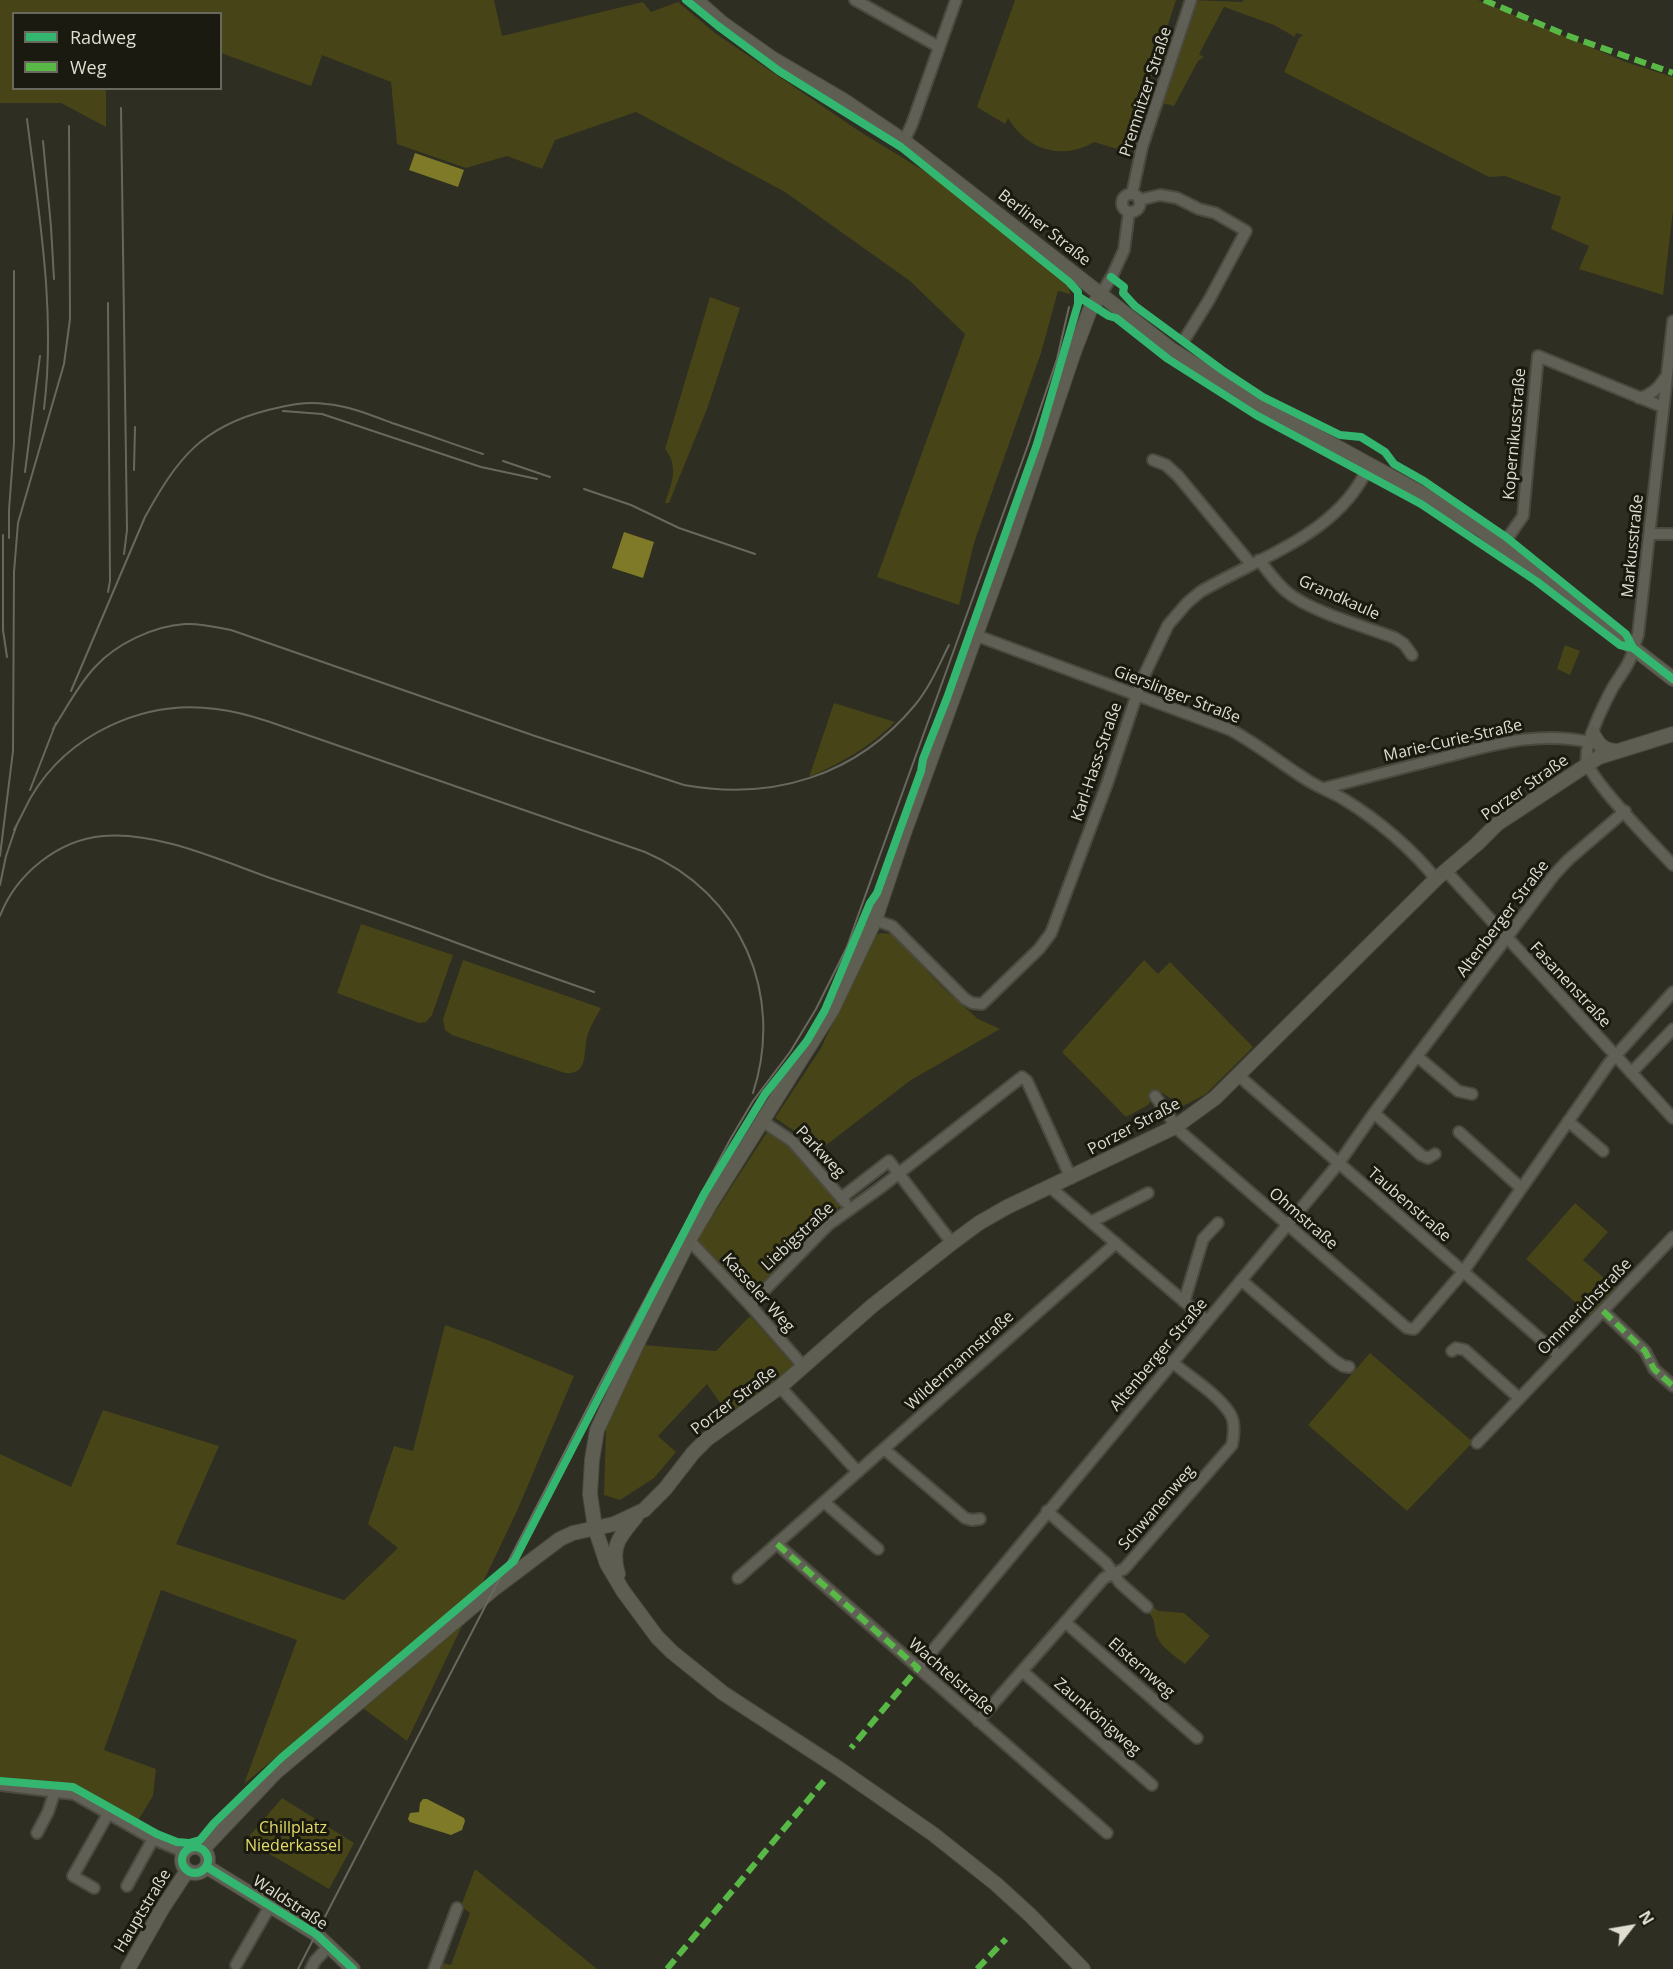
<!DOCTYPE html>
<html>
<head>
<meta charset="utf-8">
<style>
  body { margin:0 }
  #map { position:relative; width:1673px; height:1969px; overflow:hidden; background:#2e2e22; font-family:"Open Sans",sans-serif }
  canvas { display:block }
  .legend { position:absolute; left:12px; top:12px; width:210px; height:78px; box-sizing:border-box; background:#1a1a10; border:2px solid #69685d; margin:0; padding:8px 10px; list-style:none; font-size:18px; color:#dfded1 }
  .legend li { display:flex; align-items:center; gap:12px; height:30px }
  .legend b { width:30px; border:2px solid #69685d }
  .north { position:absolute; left:1601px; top:1897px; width:60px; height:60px; -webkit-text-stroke:4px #1a1a10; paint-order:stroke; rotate:59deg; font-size:16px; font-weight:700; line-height:24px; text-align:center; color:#dfded1 }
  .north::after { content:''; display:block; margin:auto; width:21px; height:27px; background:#dfded1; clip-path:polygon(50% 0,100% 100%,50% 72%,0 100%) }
</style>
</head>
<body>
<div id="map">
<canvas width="1673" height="1969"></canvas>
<ul class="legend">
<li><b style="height:8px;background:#33b770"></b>Radweg</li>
<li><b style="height:8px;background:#58b947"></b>Weg</li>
</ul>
<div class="north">N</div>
</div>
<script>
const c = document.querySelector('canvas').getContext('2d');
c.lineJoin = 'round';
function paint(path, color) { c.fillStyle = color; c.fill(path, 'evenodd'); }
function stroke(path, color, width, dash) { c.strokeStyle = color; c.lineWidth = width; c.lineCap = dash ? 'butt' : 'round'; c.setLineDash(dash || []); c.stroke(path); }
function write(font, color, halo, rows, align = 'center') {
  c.font = font + ' "Open Sans",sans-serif'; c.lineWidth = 6; c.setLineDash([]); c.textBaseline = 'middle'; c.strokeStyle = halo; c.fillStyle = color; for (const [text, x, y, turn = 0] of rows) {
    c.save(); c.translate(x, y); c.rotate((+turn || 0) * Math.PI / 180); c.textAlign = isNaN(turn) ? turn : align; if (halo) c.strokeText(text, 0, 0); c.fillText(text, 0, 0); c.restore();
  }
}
paint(new Path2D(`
  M 0,0 L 494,0 L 502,36 L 643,2 L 651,12 L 678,2 L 715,33 L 859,131 L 947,185 L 1069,285 L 1070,294 L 1058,291 L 1041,353 L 974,543 L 959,605 L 877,577 L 965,334 L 910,281 L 785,192 L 636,112 L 555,140 L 542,169 L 507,156 L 466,168 L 397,144 L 391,82 L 322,55 L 311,86 L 221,53 L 220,14 L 14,14 L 14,88 L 106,89 L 106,127 L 61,103 L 0,103 Z
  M 1015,0 L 1176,0 L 1127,152 L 1094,142 C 1062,161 1027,150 1008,118 L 1005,124 L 977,107 Z
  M 1193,0 L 1242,2 L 1243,0 L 1478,0 L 1626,62 L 1673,77 L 1673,210 L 1663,295 L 1579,269 L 1589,246 L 1551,229 L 1561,197 L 1505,176 L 1489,177 L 1284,72 L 1299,38 L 1303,35 L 1296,33 L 1295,37 L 1274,25 L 1224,7 L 1199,54 L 1204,57 L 1198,61 L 1174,106 L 1161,103 Z
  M 710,297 L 740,308 L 707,409 L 669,503 L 665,503 C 672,482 679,467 665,449 Z
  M 1565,645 L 1580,651 L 1570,675 L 1557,669 Z
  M 834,703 L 895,722 C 870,747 841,763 809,777 Z
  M 361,924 L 453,955 L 432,1015 L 426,1022 L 419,1023 L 337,993 Z
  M 881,933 L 892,934 L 943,988 L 978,1019 L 1000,1029 L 911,1080 L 821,1149 L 775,1118 L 821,1048 L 873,936 Z
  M 463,960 L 601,1008 C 595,1019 587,1031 586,1043 C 584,1058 586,1075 565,1073 L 452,1035 L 445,1030 L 443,1019 Z
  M 1144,960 L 1158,974 L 1170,962 L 1253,1047 L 1206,1094 L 1183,1106 L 1159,1091 L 1148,1105 L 1126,1117 L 1062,1052 Z
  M 767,1132 L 783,1140 L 841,1205 L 753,1298 L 696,1241 Z
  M 1575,1203 L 1608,1232 L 1583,1260 L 1616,1288 L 1590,1315 L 1526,1259 Z
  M 750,1316 L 794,1366 L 753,1399 L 727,1413 L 707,1384 L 658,1436 L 676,1452 L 654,1478 L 620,1500 L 604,1495 L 606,1428 L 643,1345 L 716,1351 Z
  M 445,1325 L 490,1341 L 574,1376 L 517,1511 L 407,1741 L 348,1697 L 244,1784 L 297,1640 L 161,1590 L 104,1750 L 156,1769 L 153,1796 L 137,1822 L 74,1785 L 0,1779 L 0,1454 L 71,1487 L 103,1410 L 219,1446 L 176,1544 L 344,1600 L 398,1548 L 368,1524 L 394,1446 L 413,1451 Z
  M 1370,1353 L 1473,1442 L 1407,1511 L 1308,1425 Z
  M 1151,1606 L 1159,1611 L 1184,1613 L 1210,1636 L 1185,1664 C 1176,1657 1162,1648 1157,1637 C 1153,1626 1157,1620 1147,1611 Z
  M 282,1798 L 354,1843 L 329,1889 L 246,1840 Z
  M 475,1869 L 597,1969 L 440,1969 L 442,1963 L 451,1965 L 470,1913 L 461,1906 Z`), '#474418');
paint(new Path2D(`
  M 415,153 L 464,170 L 458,187 L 409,170 Z
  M 624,532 L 654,542 L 643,578 L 612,568 Z
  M 427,1799 L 464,1818 L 465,1821 L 462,1830 L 451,1835 L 410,1822 L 408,1819 L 410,1813 L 419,1812 L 420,1803 L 423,1799 Z`), '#7f7a27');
const street = new Path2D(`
  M 855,0 L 939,47
  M 904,141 L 912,124 L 956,0
  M1122 203a9 9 0 1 1 18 0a9 9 0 1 1-18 0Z
  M 1132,194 L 1142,147 L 1191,0
  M 1139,200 L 1160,195 L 1177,198 L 1199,209 L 1215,213 L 1246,231 L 1209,300 L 1186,337
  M 1101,294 L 1113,274 L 1124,250 L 1129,212
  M 1673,321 L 1638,635 C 1635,642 1634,650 1631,657 C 1627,668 1618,678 1612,689 C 1604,704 1583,746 1587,762 C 1592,782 1656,847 1673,865
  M 1639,398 C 1651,395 1658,389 1665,378
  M 1153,460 L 1166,465 L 1178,476 L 1251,564
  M 1651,534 L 1673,534
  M 1502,546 L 1523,516 L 1538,356 L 1663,407
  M 1259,560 C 1268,571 1276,583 1287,592 C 1309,611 1366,627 1395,638 L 1404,644 L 1412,655
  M 975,635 L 1231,730 C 1257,744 1279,762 1304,778 C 1317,787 1332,792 1345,800 C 1378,820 1412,849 1436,879
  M 1325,788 C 1365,778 1405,767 1445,757 C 1496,744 1537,731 1590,742
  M 1446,871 L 1673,1118
  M 875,920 L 892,926 L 965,999 L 972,1003 L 982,1004 L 1039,949 L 1051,933 L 1107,784 L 1141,682 L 1168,625 L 1187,603 L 1200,592 C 1259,557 1340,534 1369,465
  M 1418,1057 L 1458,1091 L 1472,1094
  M 1631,1073 L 1673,1029
  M 1239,1076 L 1560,1356
  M 1155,1096 L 1170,1117 L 1175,1127 L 1401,1323 L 1407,1328 L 1414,1329 L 1463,1272 L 1609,1063 L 1673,992
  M 1374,1113 L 1421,1155 L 1428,1158 L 1435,1154
  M 762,1121 L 792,1141 L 845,1202
  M 1568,1121 L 1603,1151
  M 1459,1132 L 1521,1188
  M 1051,1188 L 1207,1321
  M 841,1198 L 889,1161 L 952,1243
  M 1091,1222 L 1148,1193
  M 689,1240 L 750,1305 L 804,1367
  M 1241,1280 L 1334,1360 L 1343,1366 L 1349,1367
  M 1184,1302 L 1203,1239 L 1218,1223
  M 750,1305 L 828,1225 L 880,1188 L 1022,1077 L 1027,1081 L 1071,1178
  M 1603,1311 L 1645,1351 L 1654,1369 L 1673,1386
  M 1452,1351 L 1456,1348 L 1465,1350 L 1519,1398
  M 780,1387 L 858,1472
  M 1477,1443 L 1673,1237
  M 884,1449 L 965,1518 L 972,1520 L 980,1519
  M 824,1502 L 878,1549
  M 1047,1511 L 1106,1563 L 1120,1583 L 1147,1607
  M 777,1544 L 1107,1833
  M 738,1578 L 1116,1243
  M 1065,1622 L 1197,1738
  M 918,1668 L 1339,1163 L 1374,1113 L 1554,875 L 1568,860 L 1625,811
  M 1022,1671 L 1152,1785
  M 978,1721 L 1104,1578 L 1124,1569 L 1232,1445 C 1234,1435 1236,1421 1229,1412 C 1216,1393 1191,1378 1172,1362
  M 0,1785 L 74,1794 L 153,1839 L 184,1852
  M 37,1833 L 48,1812 L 55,1791
  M 127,1886 L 153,1839
  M 94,1888 L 73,1876 L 108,1814
  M 236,1965 L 270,1906
  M 311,1969 L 315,1961 L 329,1946
  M 434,1969 L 457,1908`);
const secondary = new Path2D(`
  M 696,0 L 722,23 L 773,59 L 843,100 L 904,141 L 1172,350 L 1253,401 L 1421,493 L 1481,530 L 1673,679
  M 1593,734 C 1598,744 1603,750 1615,751
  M 618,1574 C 610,1547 619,1537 636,1517
  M182 1860a13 13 0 1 1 26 0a13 13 0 1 1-26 0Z
  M 203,1849 L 275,1773 L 495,1588 L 560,1539 L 573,1533 L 614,1524 L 644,1510 L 665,1489 L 693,1453 L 707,1439 L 780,1387 L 872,1306 L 952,1243 L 979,1223 L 1007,1207 L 1175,1127 L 1215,1098 L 1436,879 L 1477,844 L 1497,824 L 1599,757 L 1673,734
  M 207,1867 L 316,1934 L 353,1969
  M 128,1969 L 162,1909 L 187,1871
  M 1083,1969 L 1030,1915 L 996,1884 L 933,1834 L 838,1768 L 723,1693 L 672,1652 L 657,1637 L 623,1591 L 607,1564 L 595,1528 L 590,1494 L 592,1460 L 597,1430 L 637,1344 L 689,1240 L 712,1201 L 832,1010 L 875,920 L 904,833 L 1012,535 L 1074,352 L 1090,310 L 1101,294`);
stroke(street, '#4a4a3f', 14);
stroke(secondary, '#4a4a3f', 16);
stroke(street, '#606056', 10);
stroke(secondary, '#5f5e53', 14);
stroke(new Path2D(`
  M 121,108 L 127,530 L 124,554
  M 27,119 C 39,215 56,312 44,409
  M 43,141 L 51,227 L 54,279
  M 283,411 L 322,414 L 481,467 L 537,479
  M 503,461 L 550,477
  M 134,470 L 135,427
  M 25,472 L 40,356
  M 584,489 L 631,505 L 679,528 L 755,554
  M 3,535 L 3,630 L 7,657
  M 9,538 L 9,510 L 14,443 L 14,271
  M 108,592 L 110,581 L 108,303
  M 71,691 L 145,517 C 177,459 201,427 268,410 C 288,405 306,401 326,404 C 349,406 371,415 392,423 C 423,433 453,444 483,454
  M 53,729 C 66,709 78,685 95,667 C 116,644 153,626 185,624 C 200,623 216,627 231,630 L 535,736 L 684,785 C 773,801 856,776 915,705 C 930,687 939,665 949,645
  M 30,790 L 56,723
  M 14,830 C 20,819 25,808 31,797 C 68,734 144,699 216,709 C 234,711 252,716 270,722 L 645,852 C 741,893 785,994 753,1093
  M 0,856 L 13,751 L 14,572 L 18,523 L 64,364 L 70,319 L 69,126
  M 0,885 L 6,856 L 17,824
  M 0,916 C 16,874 58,840 103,836 C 157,831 222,861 273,879 C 332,899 391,918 449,940 C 497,958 545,975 594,992
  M 298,1969 L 603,1378 L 731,1138 L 753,1101 L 790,1052 L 816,1009 L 847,947 L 859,913 L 1028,445 L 1057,359 L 1069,307`), '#69685f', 2);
stroke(new Path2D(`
  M 1484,0 L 1566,35 L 1673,73
  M 1603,1311 L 1645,1351 L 1654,1369 L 1673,1386
  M 777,1544 L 918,1668 L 851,1748
  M 667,1969 L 824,1781
  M 977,1969 L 1006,1939`), '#58b947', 6, [12, 6]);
stroke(new Path2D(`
  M 1111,277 L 1124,287 L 1123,293 L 1135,306 L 1222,370 L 1263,397 L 1340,435 L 1361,437 L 1385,452 L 1394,464 L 1424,481 L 1506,537 L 1626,634 L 1633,648
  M 1079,297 L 1109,316 L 1116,318 L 1168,359 L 1256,415 L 1421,504 L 1536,581 L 1620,645 L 1633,648 L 1673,679
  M 0,1781 L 73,1787 L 157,1834 L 177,1842 L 189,1843 L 200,1840 L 214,1823 L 281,1758 L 514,1561 L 704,1194 L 765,1094 L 807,1041 L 825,1010 L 870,903 L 877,893 L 921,771 L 923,759 L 947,698 L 1037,444 L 1078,304 L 1078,292 L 1069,282 L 901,147 L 779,71 L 718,26 L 686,0
  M182 1860a13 13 0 1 1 26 0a13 13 0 1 1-26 0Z
  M 207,1867 L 316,1934 L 353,1969`), '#33b770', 8);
write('16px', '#dfded1', '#1a1a10', [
  ["Premnitzer Straße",1146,92,-72],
  ["Berliner Straße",1044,228,38],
  ["Kopernikusstraße",1515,434,-85],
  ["Markusstraße",1633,546,-84],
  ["Grandkaule",1339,598,24],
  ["Gierslinger Straße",1177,695,21],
  ["Marie-Curie-Straße",1453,741,-13],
  ["Karl-Hass-Straße",1097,762,-71],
  ["Porzer Straße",1525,788,-35],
  ["Altenberger Straße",1503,919,-53],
  ["Fasanenstraße",1570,985,47],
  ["Porzer Straße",1134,1127,-28],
  ["Parkweg",820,1152,47],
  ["Taubenstraße",1409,1205,41],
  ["Ohmstraße",1303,1219,41],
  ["Liebigstraße",798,1237,-43],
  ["Kasseler Weg",758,1293,48],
  ["Ommerichstraße",1585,1307,-46],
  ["Altenberger Straße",1159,1355,-50],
  ["Wildermannstraße",960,1361,-42],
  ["Porzer Straße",734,1401,-37],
  ["Schwanenweg",1157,1508,-49],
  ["Elsternweg",1141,1668,41],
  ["Wachtelstraße",951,1677,41],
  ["Zaunkönigweg",1097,1717,41],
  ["Waldstraße",290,1903,33],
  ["Hauptstraße",143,1911,-59]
]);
write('16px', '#e3dc66', '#1a1a10', [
  ["Chillplatz",293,1828],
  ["Niederkassel",293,1846]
]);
</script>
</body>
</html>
